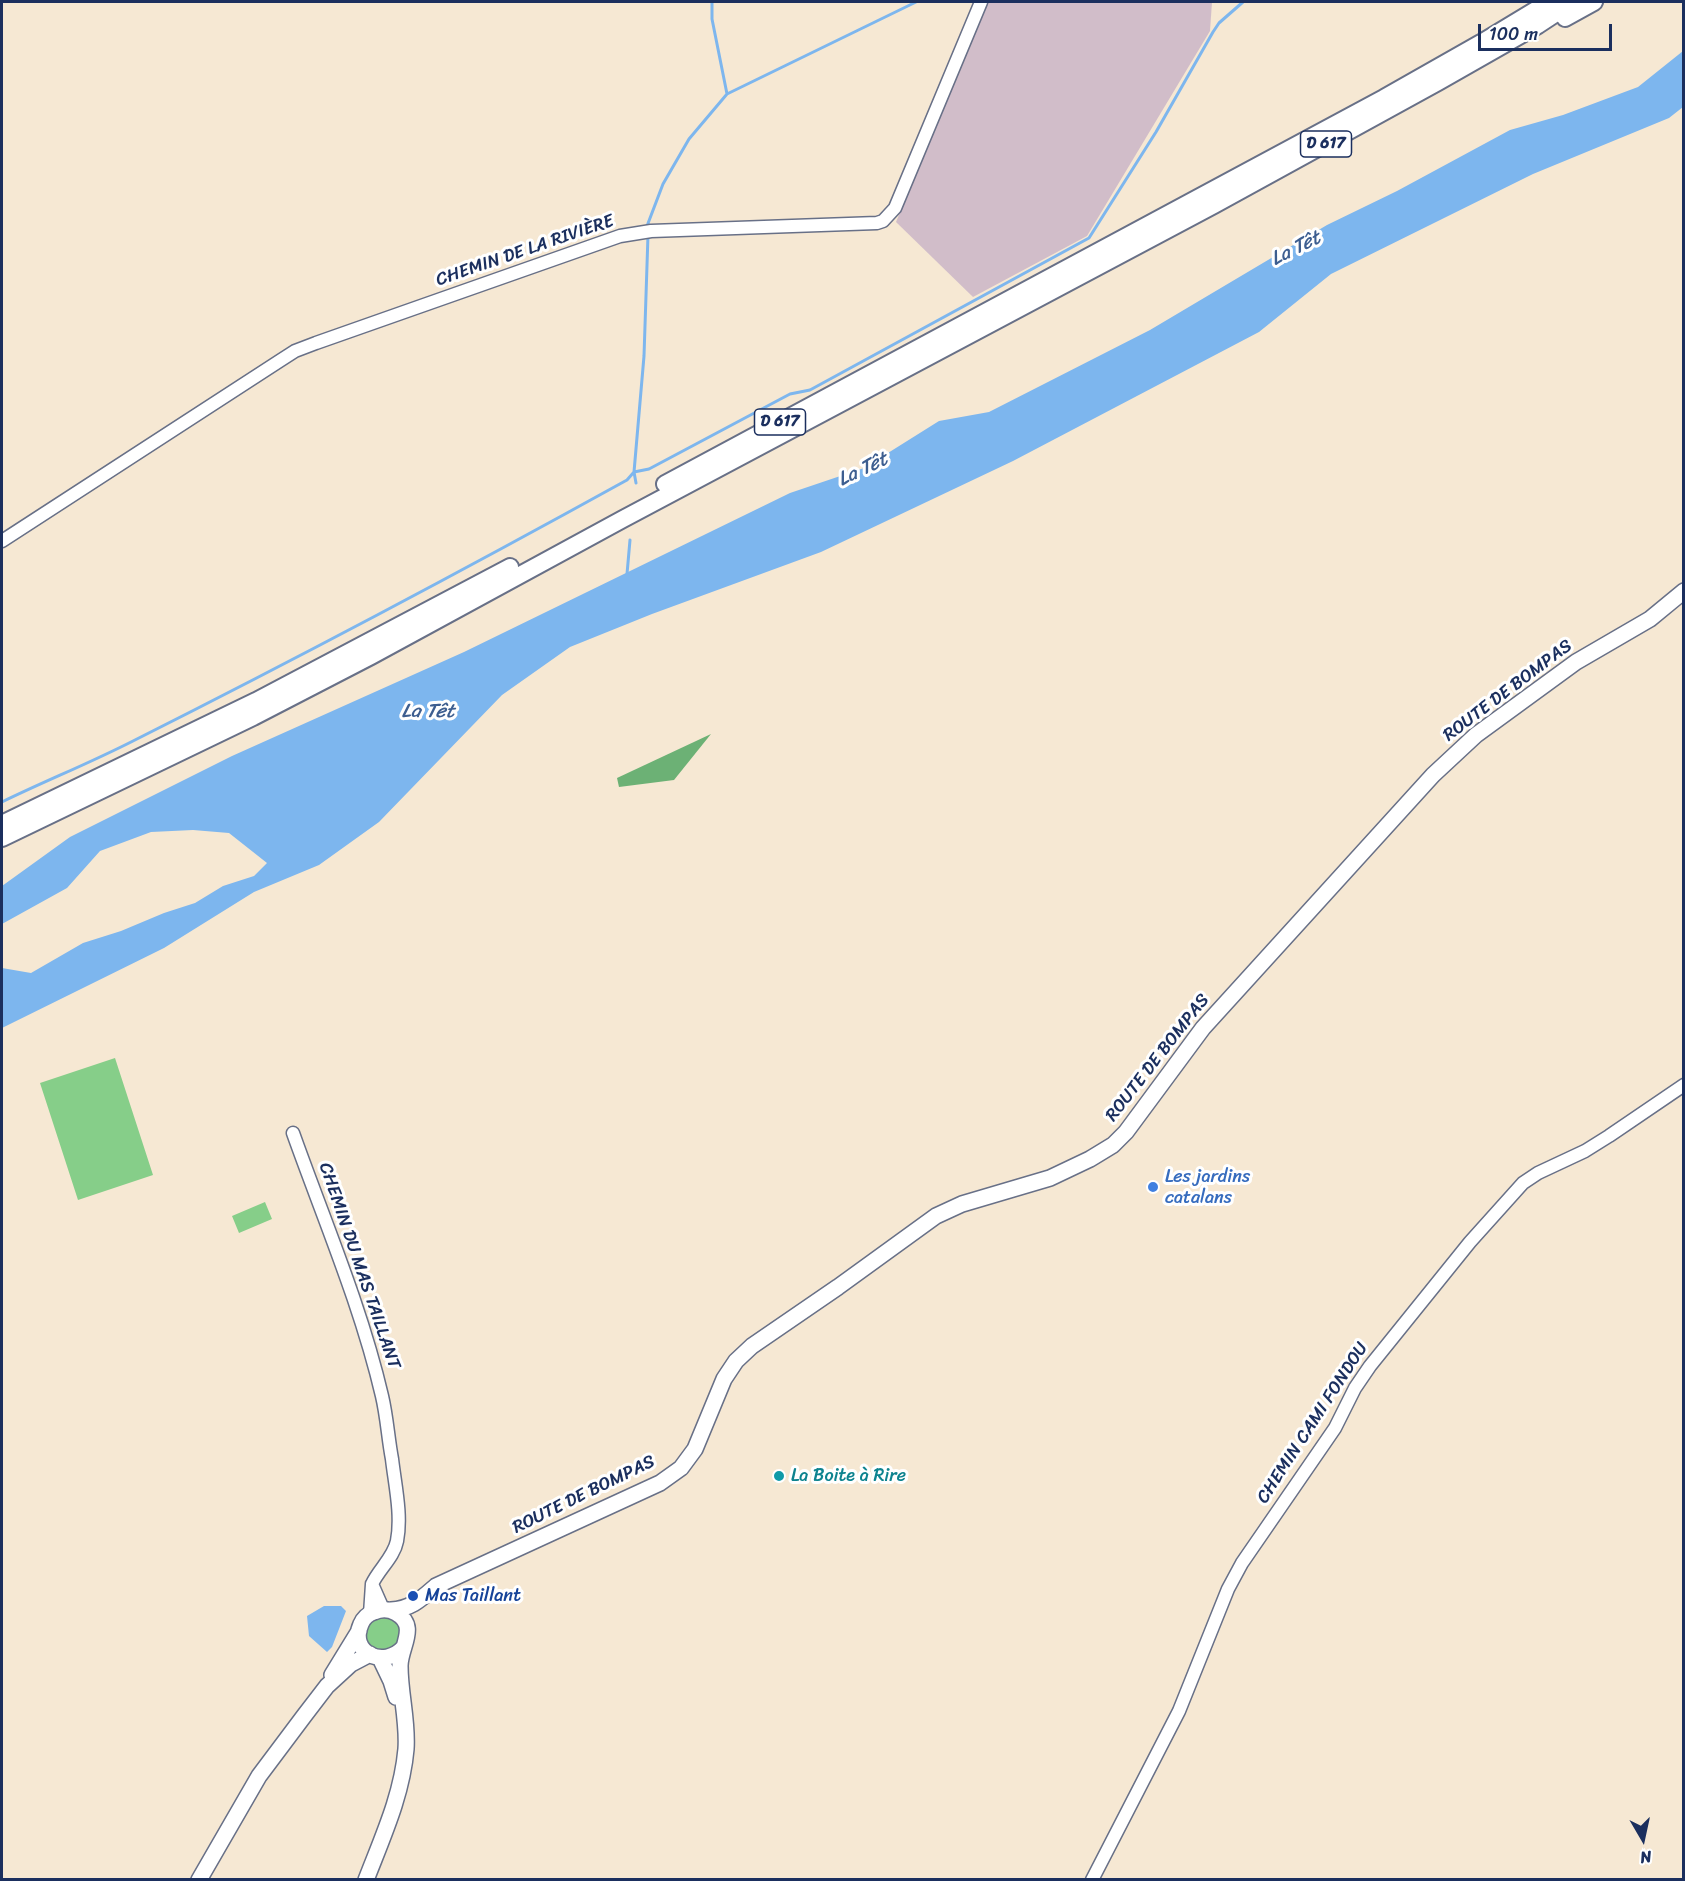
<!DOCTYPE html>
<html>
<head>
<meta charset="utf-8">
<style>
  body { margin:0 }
  #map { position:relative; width:1685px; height:1881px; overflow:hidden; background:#f6e8d3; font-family:Sriracha,sans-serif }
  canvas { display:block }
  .frame { position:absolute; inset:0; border:3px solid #1b2f5e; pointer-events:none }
  .north { position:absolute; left:1613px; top:1809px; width:60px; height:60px; -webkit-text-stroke:4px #fff; paint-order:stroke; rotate:171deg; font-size:16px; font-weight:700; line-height:24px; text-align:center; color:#1b2f5e }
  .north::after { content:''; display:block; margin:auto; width:21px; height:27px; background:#1b2f5e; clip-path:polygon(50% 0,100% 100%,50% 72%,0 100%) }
  .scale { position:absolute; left:1478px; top:24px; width:134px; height:27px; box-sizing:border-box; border:3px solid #1b2f5e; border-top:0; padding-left:8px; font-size:18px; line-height:21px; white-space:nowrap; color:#1b2f5e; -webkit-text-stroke:4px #fff; paint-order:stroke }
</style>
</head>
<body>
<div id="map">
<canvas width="1685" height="1881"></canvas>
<div class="frame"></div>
<div class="north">N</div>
<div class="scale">100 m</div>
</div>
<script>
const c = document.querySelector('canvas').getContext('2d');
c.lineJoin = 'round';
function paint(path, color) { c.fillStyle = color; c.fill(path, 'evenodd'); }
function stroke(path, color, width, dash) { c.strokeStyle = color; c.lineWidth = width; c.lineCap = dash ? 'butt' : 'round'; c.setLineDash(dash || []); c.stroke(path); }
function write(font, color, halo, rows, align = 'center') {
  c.font = font + ' Sriracha,sans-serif'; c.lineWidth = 6; c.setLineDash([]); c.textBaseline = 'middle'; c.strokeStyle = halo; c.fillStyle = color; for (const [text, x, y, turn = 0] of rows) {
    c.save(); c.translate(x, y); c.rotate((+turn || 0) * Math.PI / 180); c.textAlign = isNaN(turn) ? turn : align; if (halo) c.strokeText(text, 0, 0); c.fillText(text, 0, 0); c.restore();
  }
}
paint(new Path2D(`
  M 988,2 L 1212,2 L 1210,31 L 1087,236 L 973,297 L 896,222 Z`), '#d1bdc9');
paint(new Path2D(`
  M 115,1058 L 153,1175 L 78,1200 L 40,1083 Z
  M 265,1202 L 272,1219 L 239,1233 L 232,1216 Z
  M365 1633a18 18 0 1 1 36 0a18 18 0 1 1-36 0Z`), '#86ce89');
paint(new Path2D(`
  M 711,734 L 674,780 L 619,787 L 617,778 Z`), '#6cb175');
paint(new Path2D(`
  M 1683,51 L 1683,107 L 1669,118 L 1533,174 L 1331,274 L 1259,332 L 1013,461 L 821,552 L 652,614 L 570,647 L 502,695 L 379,822 L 319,865 L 254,892 L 164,948 L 2,1028 L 2,968 L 31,973 L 83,943 L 121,931 L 164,913 L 195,903 L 223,886 L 254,876 L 267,863 L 229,833 L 193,830 L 151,832 L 100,851 L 67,888 L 2,924 L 2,886 L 70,837 L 232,756 L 464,652 L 790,493 L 864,468 L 939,421 L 989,412 L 1150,330 L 1327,225 L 1397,191 L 1510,130 L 1563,115 L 1638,87 Z
  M 324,1606 L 341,1606 L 346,1611 L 332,1647 L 327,1652 L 309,1636 L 307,1616 Z`), '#7db6ee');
stroke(new Path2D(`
  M 712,2 L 712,19 L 727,94
  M 647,226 L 663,184 L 689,139 L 727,94 L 916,2
  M 636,483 L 634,472 L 644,356 L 648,235
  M 627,574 L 630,540
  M 2,802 C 45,781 90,763 133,741 C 300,657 464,570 627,480 L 634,472 L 649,469 L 790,394 L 810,390 L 1089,238 L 1156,132 L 1213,32 L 1219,23 L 1243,2`), '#7db6ee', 3);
const minor = new Path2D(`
  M 2,541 L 281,360 L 295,351 L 316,343 L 620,236 L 651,231 L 877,223 L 883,221 L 895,208 L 981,2
  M 293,1133 C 324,1220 361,1306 382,1396 C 387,1417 388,1438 392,1459 C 395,1485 402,1515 397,1541 C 394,1557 379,1569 372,1584
  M 370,1614 L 372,1584 L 383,1609
  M 1092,1880 L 1179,1711 L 1228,1589 L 1242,1563 L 1335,1428 L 1355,1388 L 1370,1366 L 1470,1242 L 1523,1183 L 1538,1173 L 1585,1151 L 1609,1136 L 1684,1085`);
const major = new Path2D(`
  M 391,1610 C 411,1609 421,1599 436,1586 L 660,1483 L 681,1468 L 695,1449 L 724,1379 L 736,1361 L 752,1346 L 838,1287 L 936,1216 L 962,1204 L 1050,1178 L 1090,1159 L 1113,1145 L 1126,1132 L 1203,1028 L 1433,775 L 1476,735 L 1576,662 L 1650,619 L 1684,591
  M 380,1658 L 391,1681 L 396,1697
  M 332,1675 L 359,1631
  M 199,1880 L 259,1776 L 304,1716 L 327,1686 L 351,1664 L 370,1654
  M 366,1880 C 383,1836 402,1795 406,1749 C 408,1721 400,1694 400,1666 C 400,1647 419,1626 396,1613 C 389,1609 381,1609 374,1612 C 368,1614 363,1619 361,1624 C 348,1652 384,1670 404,1647`);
const highway = new Path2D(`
  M 1565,18 L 1594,2
  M 665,484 L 1384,98 L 1481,43 L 1549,2
  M 2,824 L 256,701 L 510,567
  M 2,838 L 253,717 L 371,656 L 623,519 L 1214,205 L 1438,82 L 1538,25 L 1573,2`);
stroke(minor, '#687087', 15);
stroke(major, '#687087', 18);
stroke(highway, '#687087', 20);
stroke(minor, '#fff', 12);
stroke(major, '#fff', 15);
stroke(highway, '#fff', 16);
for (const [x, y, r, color] of [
  [1153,1187,6,"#3f7fe0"],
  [779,1476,6,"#0f9aa8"],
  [413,1596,6,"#1a4fb4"]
]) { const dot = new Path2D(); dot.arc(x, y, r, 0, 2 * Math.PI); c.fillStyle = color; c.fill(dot); stroke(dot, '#fff', 2); }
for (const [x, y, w] of [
  [1326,144,51],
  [780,422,51]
]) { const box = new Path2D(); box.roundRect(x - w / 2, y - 13, w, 26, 4.5); c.fillStyle = '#fff'; c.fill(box); stroke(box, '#1b2f5e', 1.5); }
write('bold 16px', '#1b2f5e', null, [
  ["D 617",1326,144],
  ["D 617",780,422]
]);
write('18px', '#1b2f5e', '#fff', [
  ["CHEMIN DE LA RIVIÈRE",525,251,-19],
  ["ROUTE DE BOMPAS",1508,691,-37],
  ["ROUTE DE BOMPAS",1158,1058,-52],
  ["CHEMIN DU MAS TAILLANT",359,1266,71],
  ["CHEMIN CAMI FONDOU",1313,1423,-57],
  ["ROUTE DE BOMPAS",584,1495,-26]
]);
write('18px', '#366cbe', '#fff', [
  ["Les jardins",1165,1177],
  ["catalans",1165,1198]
], 'left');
write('18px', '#0d838f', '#fff', [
  ["La Boite à Rire",791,1476]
], 'left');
write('18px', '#164399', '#fff', [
  ["Mas Taillant",425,1596]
], 'left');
write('italic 20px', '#3d5e90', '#fff', [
  ["La Têt",1296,249,-27],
  ["La Têt",863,470,-26],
  ["La Têt",428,712]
]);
</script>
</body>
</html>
